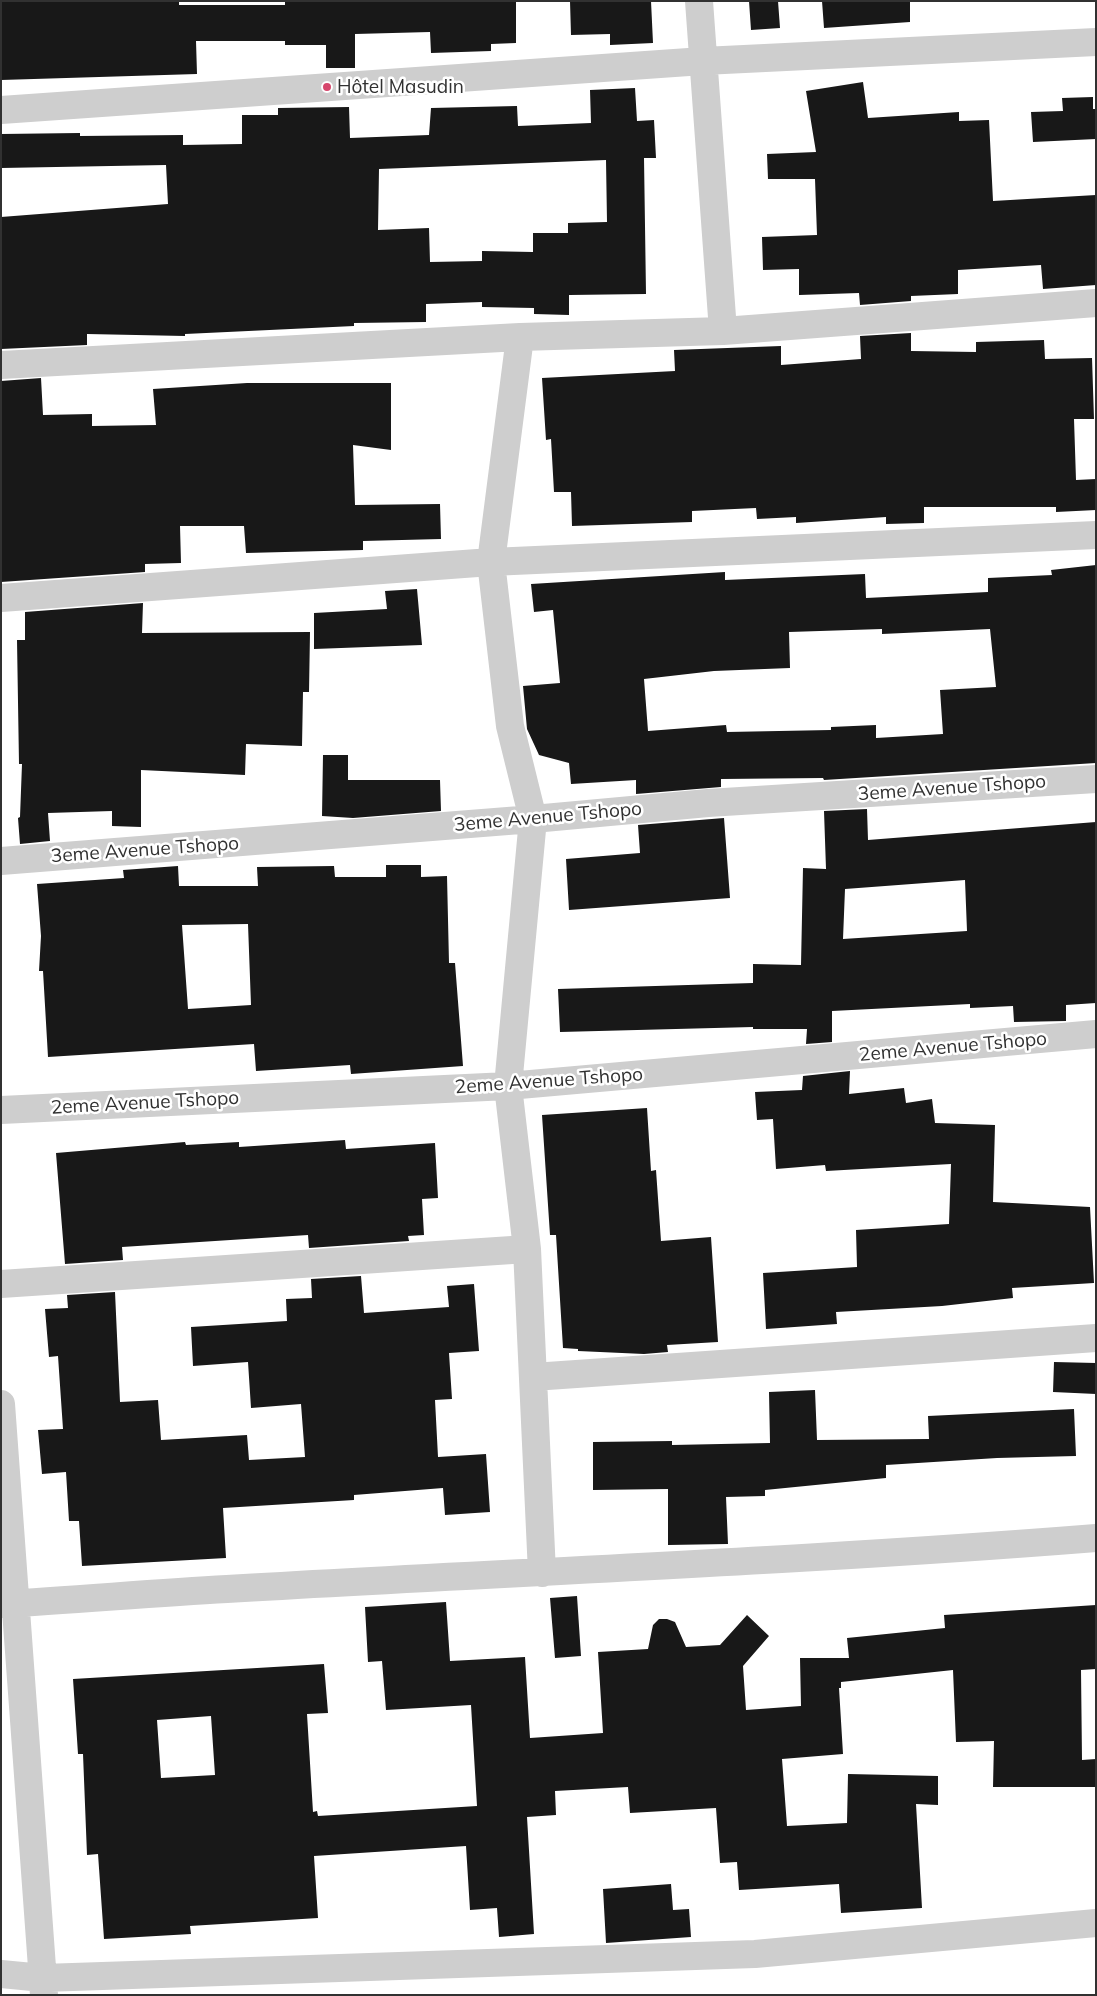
<!DOCTYPE html>
<html>
<head>
<meta charset="utf-8">
<style>
  body { margin:0 }
  #map { position:relative; width:1097px; height:1996px; overflow:hidden; background:#fff; font-family:Mulish,sans-serif }
  canvas { display:block }
  .frame { position:absolute; inset:0; border:2px solid #313131; pointer-events:none }
</style>
</head>
<body>
<div id="map">
<canvas width="1097" height="1996"></canvas>
<div class="frame"></div>
</div>
<script>
const c = document.querySelector('canvas').getContext('2d');
c.lineJoin = 'round';
function paint(path, color) { c.fillStyle = color; c.fill(path, 'evenodd'); }
function stroke(path, color, width, dash) { c.strokeStyle = color; c.lineWidth = width; c.lineCap = dash ? 'butt' : 'round'; c.setLineDash(dash || []); c.stroke(path); }
function write(font, color, halo, rows, align = 'center') {
  c.font = font + ' Mulish,sans-serif'; c.lineWidth = 5; c.setLineDash([]); c.textBaseline = 'middle'; c.strokeStyle = halo; c.fillStyle = color; for (const [text, x, y, turn = 0] of rows) {
    c.save(); c.translate(x, y); c.rotate((+turn || 0) * Math.PI / 180); c.textAlign = isNaN(turn) ? turn : align; if (halo) c.strokeText(text, 0, 0); c.fillText(text, 0, 0); c.restore();
  }
}
paint(new Path2D(`
  M 1,1 L 179,1 L 179,5 L 285,5 L 285,1 L 516,1 L 516,43 L 491,44 L 491,51 L 431,53 L 430,32 L 355,34 L 355,68 L 326,68 L 326,45 L 285,45 L 285,41 L 196,41 L 197,74 L 1,80 Z
  M 570,1 L 651,1 L 653,43 L 610,45 L 610,34 L 571,35 Z
  M 749,1 L 778,1 L 780,28 L 751,30 Z
  M 822,1 L 910,1 L 910,22 L 824,28 Z
  M 863,82 L 868,118 L 959,112 L 959,121 L 989,120 L 993,201 L 1096,195 L 1096,285 L 1043,289 L 1041,265 L 958,270 L 958,294 L 911,296 L 911,301 L 860,305 L 859,293 L 799,295 L 799,269 L 763,270 L 762,237 L 817,235 L 815,179 L 768,179 L 767,154 L 816,152 L 806,91 Z
  M 635,88 L 637,121 L 654,120 L 656,158 L 644,158 L 646,294 L 569,295 L 569,315 L 534,314 L 534,308 L 482,307 L 482,302 L 426,304 L 426,322 L 354,323 L 354,326 L 185,334 L 185,336 L 87,334 L 87,345 L 1,349 L 1,217 L 168,204 L 166,165 L 1,168 L 1,134 L 80,133 L 80,136 L 183,135 L 183,145 L 242,144 L 242,115 L 278,115 L 278,108 L 349,107 L 350,138 L 429,135 L 431,108 L 517,106 L 518,126 L 591,123 L 590,90 ZM 606,160 L 607,222 L 568,223 L 568,233 L 533,233 L 533,252 L 482,251 L 482,261 L 430,262 L 429,228 L 378,230 L 379,169 Z
  M 1093,97 L 1093,109 L 1096,109 L 1096,139 L 1033,142 L 1031,112 L 1063,111 L 1062,98 Z
  M 911,333 L 911,351 L 976,352 L 976,342 L 1044,340 L 1045,359 L 1092,358 L 1094,419 L 1074,419 L 1076,480 L 1096,479 L 1096,510 L 1056,512 L 1056,507 L 924,507 L 924,523 L 886,524 L 886,517 L 796,523 L 796,517 L 757,519 L 756,508 L 692,511 L 692,522 L 572,526 L 571,492 L 554,492 L 551,439 L 546,440 L 542,378 L 675,371 L 674,350 L 781,346 L 781,365 L 861,359 L 860,336 Z
  M 41,378 L 43,415 L 92,414 L 92,426 L 156,425 L 153,389 L 247,383 L 391,383 L 391,450 L 353,445 L 355,505 L 440,504 L 441,539 L 363,541 L 363,550 L 246,553 L 244,526 L 180,526 L 181,563 L 145,564 L 145,572 L 1,582 L 1,381 Z
  M 1096,565 L 1096,763 L 824,780 L 823,778 L 721,779 L 721,787 L 636,794 L 636,780 L 571,784 L 569,763 L 539,755 L 527,729 L 523,686 L 560,683 L 553,610 L 534,612 L 531,584 L 725,572 L 725,580 L 865,574 L 866,598 L 988,592 L 988,578 L 1052,575 L 1051,570 ZM 882,629 L 882,634 L 990,629 L 996,687 L 940,690 L 943,734 L 876,738 L 876,725 L 831,727 L 831,730 L 727,732 L 726,725 L 648,731 L 644,679 L 714,671 L 790,668 L 789,632 Z
  M 417,589 L 422,645 L 314,649 L 314,613 L 387,609 L 385,591 Z
  M 143,603 L 142,633 L 310,632 L 309,692 L 303,692 L 302,746 L 246,744 L 245,775 L 141,770 L 141,827 L 112,826 L 112,811 L 48,813 L 50,841 L 20,844 L 18,818 L 20,817 L 22,764 L 19,764 L 17,640 L 25,640 L 25,612 Z
  M 323,755 L 348,755 L 348,780 L 440,780 L 441,811 L 353,818 L 322,816 Z
  M 867,809 L 868,840 L 1096,822 L 1096,1003 L 1066,1005 L 1066,1021 L 1014,1022 L 1013,1006 L 970,1008 L 970,1004 L 832,1011 L 832,1042 L 806,1044 L 807,1029 L 753,1029 L 753,1027 L 560,1032 L 558,989 L 753,983 L 753,964 L 801,965 L 803,868 L 826,869 L 824,811 ZM 965,880 L 967,931 L 843,939 L 845,889 Z
  M 724,818 L 730,898 L 569,910 L 566,859 L 640,853 L 638,825 Z
  M 386,865 L 421,865 L 421,877 L 447,876 L 449,963 L 455,963 L 463,1066 L 351,1074 L 350,1065 L 256,1071 L 254,1044 L 48,1057 L 43,971 L 39,971 L 41,936 L 37,884 L 124,878 L 123,870 L 178,866 L 179,886 L 258,886 L 257,867 L 334,866 L 335,877 L 386,877 ZM 248,924 L 251,1005 L 188,1009 L 182,925 Z
  M 850,1071 L 849,1094 L 904,1088 L 906,1103 L 932,1099 L 935,1123 L 995,1125 L 993,1202 L 1090,1207 L 1094,1283 L 1012,1288 L 1013,1298 L 942,1306 L 836,1312 L 837,1324 L 766,1329 L 763,1273 L 857,1267 L 856,1230 L 949,1224 L 951,1164 L 826,1171 L 825,1165 L 776,1169 L 773,1119 L 757,1120 L 755,1092 L 802,1090 L 803,1076 Z
  M 647,1108 L 651,1171 L 656,1170 L 661,1241 L 711,1237 L 718,1342 L 667,1345 L 668,1352 L 644,1354 L 578,1351 L 578,1349 L 563,1348 L 556,1235 L 550,1235 L 542,1115 Z
  M 345,1140 L 346,1149 L 435,1143 L 438,1198 L 422,1199 L 424,1235 L 408,1236 L 409,1241 L 309,1248 L 308,1235 L 122,1247 L 123,1260 L 65,1264 L 56,1153 L 185,1142 L 186,1145 L 239,1142 L 239,1147 Z
  M 361,1276 L 364,1313 L 449,1307 L 447,1286 L 474,1284 L 479,1351 L 449,1353 L 452,1399 L 435,1400 L 438,1457 L 486,1454 L 490,1512 L 445,1515 L 443,1488 L 354,1495 L 354,1500 L 223,1508 L 226,1558 L 82,1566 L 79,1521 L 69,1521 L 66,1472 L 42,1474 L 38,1430 L 63,1429 L 58,1356 L 49,1357 L 45,1309 L 68,1308 L 67,1295 L 115,1292 L 120,1402 L 158,1400 L 161,1440 L 247,1435 L 249,1460 L 305,1457 L 301,1404 L 251,1408 L 248,1362 L 193,1366 L 191,1327 L 287,1321 L 286,1299 L 312,1298 L 311,1279 Z
  M 1054,1362 L 1096,1363 L 1096,1394 L 1053,1392 Z
  M 815,1390 L 817,1440 L 929,1439 L 928,1416 L 1074,1409 L 1076,1456 L 997,1458 L 886,1465 L 886,1478 L 765,1490 L 765,1496 L 726,1497 L 728,1544 L 668,1545 L 668,1489 L 593,1490 L 593,1442 L 672,1441 L 672,1445 L 770,1443 L 769,1392 Z
  M 577,1596 L 581,1656 L 555,1658 L 550,1598 Z
  M 446,1602 L 450,1661 L 525,1657 L 530,1738 L 603,1733 L 598,1652 L 648,1649 L 653,1625 L 659,1619 L 667,1619 L 675,1622 L 686,1647 L 720,1645 L 747,1615 L 769,1636 L 743,1666 L 746,1710 L 801,1706 L 800,1658 L 849,1658 L 847,1638 L 945,1628 L 944,1615 L 1096,1605 L 1096,1669 L 1081,1670 L 1082,1760 L 1096,1759 L 1096,1787 L 993,1787 L 994,1741 L 956,1742 L 953,1670 L 841,1682 L 841,1688 L 839,1688 L 843,1754 L 782,1759 L 787,1826 L 847,1823 L 848,1774 L 938,1776 L 938,1805 L 916,1804 L 922,1908 L 841,1913 L 839,1884 L 739,1890 L 737,1862 L 720,1863 L 716,1808 L 630,1813 L 628,1787 L 555,1791 L 556,1815 L 527,1817 L 534,1934 L 499,1937 L 497,1908 L 470,1910 L 466,1846 L 314,1856 L 318,1918 L 190,1926 L 191,1934 L 104,1939 L 98,1854 L 87,1855 L 83,1754 L 78,1754 L 73,1679 L 324,1664 L 328,1713 L 307,1714 L 313,1812 L 317,1811 L 318,1816 L 477,1806 L 471,1705 L 386,1710 L 382,1661 L 368,1662 L 365,1607 ZM 211,1716 L 215,1775 L 161,1778 L 157,1720 Z
  M 671,1884 L 673,1910 L 689,1909 L 691,1937 L 606,1943 L 603,1889 Z`), '#181818');
stroke(new Path2D(`
  M 699,1 L 723,331
  M 1,110 L 703,61 L 1096,42
  M 520,337 L 491,562 L 510,726 L 533,819 L 508,1086 L 527,1249 L 542,1573
  M 1,365 L 520,337 L 723,331 L 1096,303
  M 1,598 L 491,562 L 1096,535
  M 1,861 L 533,819 L 708,803 L 1096,779
  M 1,1110 L 508,1086 L 1096,1034
  M 1,1284 L 527,1249
  M 533,1377 L 1096,1338
  M 1,1404 L 44,1995
  M 1,1604 C 76,1600 151,1593 227,1589 C 516,1572 806,1561 1096,1538
  M 1,1974 L 43,1978 L 755,1954 L 1096,1923`), '#cecece', 28);
for (const [x, y, r, color] of [
  [327,87,5,"#d6466c"]
]) { const dot = new Path2D(); dot.arc(x, y, r, 0, 2 * Math.PI); c.fillStyle = color; c.fill(dot); stroke(dot, '#fff', 2); }
write('19px', '#313131', '#fff', [
  ["Hôtel Masudin",337,87]
], 'left');
write('19px', '#313131', '#fff', [
  ["3eme Avenue Tshopo",952,788,-4],
  ["3eme Avenue Tshopo",548,817,-5],
  ["3eme Avenue Tshopo",145,850,-4],
  ["2eme Avenue Tshopo",953,1047,-5],
  ["2eme Avenue Tshopo",549,1081,-4],
  ["2eme Avenue Tshopo",145,1103,-3]
]);
</script>
</body>
</html>
